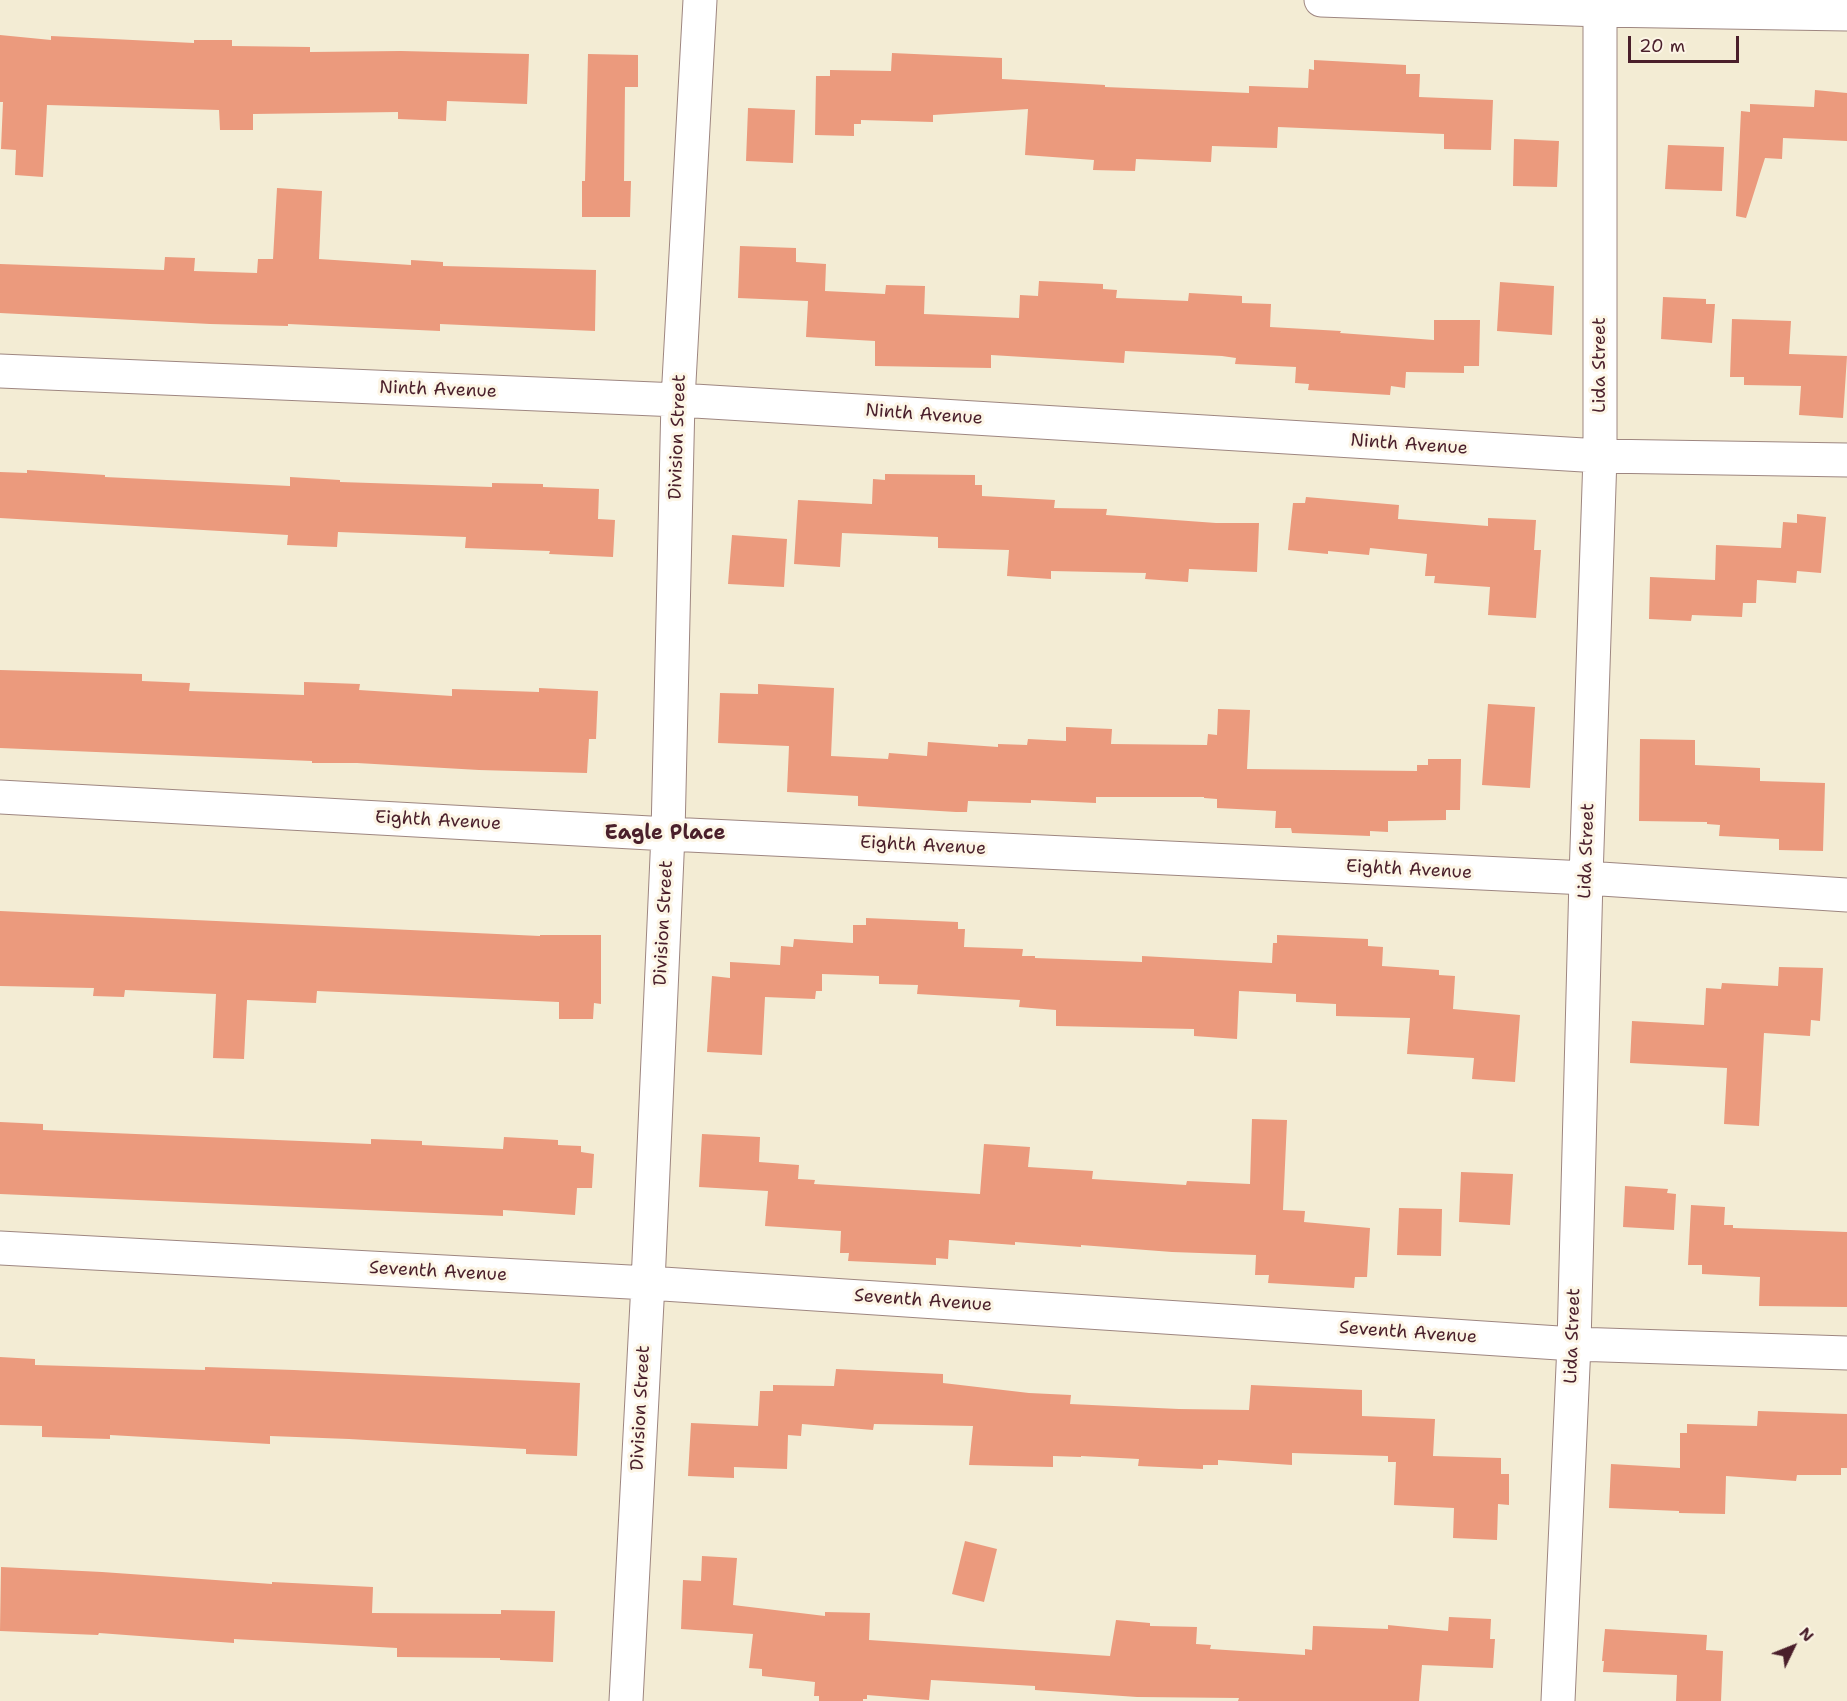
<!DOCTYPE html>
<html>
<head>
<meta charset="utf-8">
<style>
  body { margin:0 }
  #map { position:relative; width:1847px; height:1701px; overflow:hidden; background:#f3ecd4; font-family:"Shantell Sans",sans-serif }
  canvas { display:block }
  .north { position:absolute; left:1763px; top:1617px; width:60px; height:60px; -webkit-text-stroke:4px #fcf5e5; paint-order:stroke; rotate:47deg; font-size:16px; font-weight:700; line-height:24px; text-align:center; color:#4a1f2b }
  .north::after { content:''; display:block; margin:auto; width:21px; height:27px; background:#4a1f2b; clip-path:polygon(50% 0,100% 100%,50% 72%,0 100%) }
  .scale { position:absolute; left:1628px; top:36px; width:111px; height:27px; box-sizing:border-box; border:3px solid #4a1f2b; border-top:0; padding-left:8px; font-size:18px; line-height:21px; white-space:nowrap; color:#4a1f2b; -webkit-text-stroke:4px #fcf5e5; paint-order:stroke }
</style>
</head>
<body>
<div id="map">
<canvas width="1847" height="1701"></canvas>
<div class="north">N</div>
<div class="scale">20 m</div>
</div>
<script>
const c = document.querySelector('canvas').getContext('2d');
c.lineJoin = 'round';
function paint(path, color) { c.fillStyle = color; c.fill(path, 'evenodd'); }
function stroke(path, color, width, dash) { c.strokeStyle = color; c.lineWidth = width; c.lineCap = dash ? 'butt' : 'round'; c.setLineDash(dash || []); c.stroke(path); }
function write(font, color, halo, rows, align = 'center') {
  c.font = font + ' "Shantell Sans",sans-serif'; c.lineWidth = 6; c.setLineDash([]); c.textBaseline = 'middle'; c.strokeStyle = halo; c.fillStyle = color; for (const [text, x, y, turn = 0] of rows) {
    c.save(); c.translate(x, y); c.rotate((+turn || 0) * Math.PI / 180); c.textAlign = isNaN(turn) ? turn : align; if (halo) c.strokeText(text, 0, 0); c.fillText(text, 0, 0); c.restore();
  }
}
paint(new Path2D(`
  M 0,35 L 51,40 L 51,36 L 194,43 L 194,40 L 232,40 L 232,46 L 310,47 L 310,52 L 401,51 L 529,54 L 527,104 L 447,101 L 446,121 L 398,119 L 398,112 L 253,114 L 253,130 L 220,130 L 219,110 L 47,105 L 43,177 L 15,175 L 16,150 L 1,149 L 3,102 L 0,102 Z
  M 892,53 L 1002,58 L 1002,79 L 1105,85 L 1105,87 L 1249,93 L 1249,86 L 1308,88 L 1309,69 L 1314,70 L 1314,60 L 1406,65 L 1406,74 L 1420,74 L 1419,97 L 1493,100 L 1491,150 L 1444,149 L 1444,134 L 1278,127 L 1277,148 L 1212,146 L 1211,162 L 1136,159 L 1135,171 L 1093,170 L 1094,160 L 1025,155 L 1028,109 L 933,115 L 933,122 L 861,120 L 861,124 L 854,124 L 854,136 L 815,135 L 816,76 L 830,76 L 830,70 L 891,71 Z
  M 588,54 L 638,55 L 638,87 L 625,87 L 624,181 L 631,181 L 630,217 L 582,217 L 582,181 L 585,181 Z
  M 1815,90 L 1847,93 L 1847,141 L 1783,138 L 1782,159 L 1765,158 L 1746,218 L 1736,216 L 1741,111 L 1750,112 L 1750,104 L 1814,107 Z
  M 748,108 L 795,110 L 793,163 L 746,161 Z
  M 1514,139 L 1559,141 L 1557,187 L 1513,186 Z
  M 1668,145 L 1724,147 L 1722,191 L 1665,189 Z
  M 277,188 L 322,191 L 319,259 L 411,265 L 411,260 L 443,262 L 443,266 L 596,270 L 595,331 L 440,324 L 440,331 L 288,324 L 288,326 L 210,324 L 0,313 L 0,264 L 164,270 L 165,257 L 195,258 L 194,271 L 257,273 L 258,259 L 273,259 Z
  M 740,246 L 796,248 L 796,262 L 826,264 L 825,291 L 885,294 L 886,285 L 925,286 L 924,314 L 1019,318 L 1020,295 L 1038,296 L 1039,281 L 1103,284 L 1103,289 L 1117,290 L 1116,298 L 1188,301 L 1189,293 L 1242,296 L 1242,303 L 1271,304 L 1270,327 L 1341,331 L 1340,333 L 1434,340 L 1434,320 L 1480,320 L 1479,366 L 1464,366 L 1464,373 L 1406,372 L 1405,388 L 1391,386 L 1390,395 L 1308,390 L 1309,384 L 1295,383 L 1296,367 L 1235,364 L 1236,358 L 1222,356 L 1125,351 L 1124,363 L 991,355 L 991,368 L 875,366 L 875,341 L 806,337 L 808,301 L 738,298 Z
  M 1500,282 L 1554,286 L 1552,335 L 1497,331 Z
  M 1663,297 L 1706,299 L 1706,304 L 1715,304 L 1712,343 L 1661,339 Z
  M 1732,319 L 1791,321 L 1789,354 L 1847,356 L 1843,418 L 1799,415 L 1801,386 L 1744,385 L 1744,377 L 1730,377 Z
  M 27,470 L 105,475 L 105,477 L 290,486 L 290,477 L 340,480 L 340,482 L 492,487 L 492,483 L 543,484 L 543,487 L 599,489 L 598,519 L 615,520 L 613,557 L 549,554 L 550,551 L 465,548 L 466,537 L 338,532 L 337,547 L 287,545 L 288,535 L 0,518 L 0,472 L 27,473 Z
  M 885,474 L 975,475 L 975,485 L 982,485 L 982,496 L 1055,500 L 1054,508 L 1107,509 L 1106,515 L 1216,523 L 1259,523 L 1257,572 L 1189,569 L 1188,582 L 1145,579 L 1146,573 L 1051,571 L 1051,579 L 1007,576 L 1009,550 L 938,548 L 938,537 L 842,533 L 840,567 L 794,564 L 798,500 L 872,504 L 873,479 L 885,480 Z
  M 1306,497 L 1399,505 L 1398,519 L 1488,526 L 1488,518 L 1536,520 L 1534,550 L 1541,550 L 1536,618 L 1488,615 L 1490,587 L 1434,583 L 1435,576 L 1425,576 L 1427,554 L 1370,548 L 1369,555 L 1328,551 L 1328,554 L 1288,550 L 1293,503 L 1305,503 Z
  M 1797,514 L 1826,517 L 1821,573 L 1797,571 L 1796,583 L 1757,580 L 1756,603 L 1743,603 L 1742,617 L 1692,615 L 1691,621 L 1649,619 L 1650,577 L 1715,580 L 1716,545 L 1781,548 L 1783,522 L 1797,523 Z
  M 732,535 L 787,539 L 784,587 L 728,584 Z
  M 0,670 L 142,674 L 142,681 L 190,683 L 189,691 L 304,695 L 304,682 L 360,684 L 359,690 L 452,696 L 452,689 L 539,692 L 539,688 L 598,691 L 596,739 L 589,739 L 587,773 L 479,770 L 357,763 L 312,763 L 312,761 L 0,748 Z
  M 758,684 L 834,688 L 831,756 L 888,759 L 889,753 L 927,756 L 928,742 L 998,747 L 998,744 L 1027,745 L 1028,739 L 1066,741 L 1066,727 L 1112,729 L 1111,744 L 1207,745 L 1208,734 L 1217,735 L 1218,709 L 1250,710 L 1247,769 L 1417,771 L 1417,765 L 1428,765 L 1428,759 L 1461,759 L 1460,810 L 1446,810 L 1446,820 L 1388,821 L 1388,832 L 1370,831 L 1370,836 L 1292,833 L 1291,828 L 1275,828 L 1276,811 L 1217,808 L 1217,799 L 1204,798 L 1204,797 L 1096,797 L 1096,803 L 1031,800 L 1031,803 L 968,801 L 967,812 L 956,812 L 858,806 L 858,796 L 787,792 L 789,746 L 718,743 L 720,693 L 758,694 Z
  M 1488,704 L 1535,707 L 1530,788 L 1482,785 Z
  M 1640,739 L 1695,740 L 1695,765 L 1760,768 L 1760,781 L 1825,783 L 1823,851 L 1779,850 L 1779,839 L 1719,836 L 1720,825 L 1707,824 L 1707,822 L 1639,821 Z
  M 0,911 L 540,936 L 540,935 L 601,935 L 601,1004 L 594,1003 L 593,1019 L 559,1019 L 559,1002 L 317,991 L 316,1003 L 247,1000 L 244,1059 L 213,1058 L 216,994 L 125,990 L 124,997 L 93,996 L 94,988 L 0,986 Z
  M 866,918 L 958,922 L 958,929 L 965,929 L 964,947 L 1023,949 L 1022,956 L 1035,956 L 1035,958 L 1142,962 L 1142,956 L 1272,963 L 1273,943 L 1277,943 L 1277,935 L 1368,939 L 1368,946 L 1383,947 L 1382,966 L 1439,970 L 1439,975 L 1455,976 L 1453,1009 L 1520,1015 L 1515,1082 L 1472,1079 L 1474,1058 L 1407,1054 L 1410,1018 L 1336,1016 L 1336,1004 L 1296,1002 L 1296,994 L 1239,991 L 1237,1039 L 1194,1036 L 1194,1029 L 1056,1026 L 1056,1010 L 1019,1007 L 1020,1000 L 917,994 L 918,985 L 879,984 L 879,976 L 822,974 L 822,991 L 816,991 L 815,999 L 765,997 L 762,1055 L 707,1052 L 712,976 L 730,978 L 730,962 L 780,965 L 781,946 L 793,947 L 794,939 L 853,943 L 853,925 L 866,925 Z
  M 1779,967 L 1823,968 L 1820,1021 L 1811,1020 L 1810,1036 L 1764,1033 L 1759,1126 L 1724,1124 L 1727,1068 L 1630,1063 L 1632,1021 L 1704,1025 L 1706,988 L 1721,989 L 1722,983 L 1778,986 Z
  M 1252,1119 L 1287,1120 L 1283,1210 L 1305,1211 L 1304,1222 L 1370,1228 L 1367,1277 L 1355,1277 L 1354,1288 L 1268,1283 L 1269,1275 L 1255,1275 L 1256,1255 L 1172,1252 L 1081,1245 L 1081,1247 L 1015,1242 L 1015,1245 L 949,1240 L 948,1259 L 936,1258 L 936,1265 L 848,1261 L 849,1253 L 840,1253 L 841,1231 L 765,1226 L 768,1191 L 699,1187 L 702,1134 L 760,1137 L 759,1162 L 799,1165 L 798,1179 L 815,1180 L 814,1184 L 980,1194 L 984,1144 L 1030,1147 L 1028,1167 L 1093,1171 L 1092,1179 L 1186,1185 L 1187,1181 L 1250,1184 Z
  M 0,1122 L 43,1124 L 43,1130 L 112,1133 L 371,1144 L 371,1139 L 422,1141 L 422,1145 L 503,1149 L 504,1137 L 558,1140 L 558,1145 L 581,1146 L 581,1152 L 594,1154 L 592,1188 L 577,1188 L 575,1215 L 503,1210 L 503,1216 L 0,1194 Z
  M 1461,1172 L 1513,1174 L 1510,1225 L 1459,1222 Z
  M 1625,1186 L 1668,1189 L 1667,1193 L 1676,1194 L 1674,1230 L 1623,1227 Z
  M 1691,1205 L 1725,1207 L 1724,1225 L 1733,1225 L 1733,1228 L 1847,1232 L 1847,1307 L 1759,1306 L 1760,1277 L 1702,1274 L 1702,1265 L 1688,1265 Z
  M 1399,1208 L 1442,1209 L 1441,1256 L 1397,1255 Z
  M 0,1357 L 35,1359 L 35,1365 L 205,1370 L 205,1367 L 294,1370 L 580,1383 L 577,1456 L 526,1454 L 526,1449 L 349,1439 L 270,1436 L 270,1444 L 110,1435 L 110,1439 L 42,1437 L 42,1426 L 0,1425 Z
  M 836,1369 L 943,1374 L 943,1383 L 1029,1393 L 1071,1395 L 1070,1404 L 1179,1409 L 1249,1410 L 1251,1385 L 1362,1390 L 1362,1416 L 1435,1419 L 1433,1456 L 1501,1458 L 1501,1474 L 1509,1474 L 1509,1505 L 1498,1504 L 1497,1540 L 1453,1538 L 1454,1508 L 1394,1505 L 1396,1462 L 1388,1462 L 1388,1456 L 1292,1453 L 1292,1465 L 1218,1460 L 1218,1465 L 1203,1465 L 1203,1469 L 1138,1466 L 1139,1459 L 1081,1456 L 1081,1457 L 1053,1456 L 1053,1467 L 969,1465 L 973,1426 L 874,1424 L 873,1430 L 802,1424 L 801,1436 L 788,1435 L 787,1469 L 734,1467 L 734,1478 L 688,1476 L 691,1423 L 758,1426 L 760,1391 L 773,1391 L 773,1385 L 834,1386 Z
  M 1758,1411 L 1847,1414 L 1847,1468 L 1841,1468 L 1841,1475 L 1797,1475 L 1796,1481 L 1726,1476 L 1725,1514 L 1679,1513 L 1679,1511 L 1609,1508 L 1611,1464 L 1680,1468 L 1680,1433 L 1687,1433 L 1687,1424 L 1757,1426 Z
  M 965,1541 L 997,1549 L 984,1602 L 952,1594 Z
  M 702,1556 L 737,1558 L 733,1605 L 825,1616 L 825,1612 L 870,1613 L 869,1640 L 1110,1656 L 1116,1620 L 1150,1623 L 1150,1626 L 1197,1627 L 1196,1644 L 1211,1645 L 1210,1649 L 1305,1655 L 1305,1649 L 1312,1650 L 1313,1626 L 1388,1629 L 1388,1625 L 1448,1631 L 1449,1617 L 1491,1619 L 1490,1639 L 1495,1639 L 1493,1668 L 1422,1665 L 1419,1701 L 1238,1701 L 1239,1698 L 1137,1697 L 1035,1690 L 1035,1686 L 931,1680 L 929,1700 L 867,1695 L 867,1699 L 863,1699 L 863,1701 L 819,1701 L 819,1696 L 814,1696 L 815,1682 L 762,1676 L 762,1669 L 749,1668 L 753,1634 L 681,1629 L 683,1580 L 701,1581 Z
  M 1,1567 L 102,1572 L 272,1584 L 272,1582 L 373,1587 L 372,1613 L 501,1614 L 501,1610 L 555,1611 L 553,1662 L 500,1660 L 500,1658 L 397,1657 L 397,1648 L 234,1639 L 234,1643 L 99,1633 L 98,1635 L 0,1631 Z
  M 1605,1629 L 1707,1635 L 1706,1650 L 1723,1651 L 1721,1701 L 1676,1701 L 1677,1675 L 1603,1672 L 1604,1661 L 1602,1661 Z`), '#eb9a7d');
const minor = new Path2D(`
  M 1321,0 L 1600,10 L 1847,14
  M 0,371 L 678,400 L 1600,456 L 1847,460
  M 0,797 L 668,834 L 1586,878 L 1847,895
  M 0,1248 L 648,1283 L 1574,1344 L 1847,1353
  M 626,1701 L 648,1283 L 668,834 L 678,400 L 700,0
  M 1558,1701 L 1574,1344 L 1586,878 L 1600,456 L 1600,10 L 1598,0`);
stroke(minor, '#9e8680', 35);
stroke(minor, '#fff', 33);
write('18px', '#4a1f2b', '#fcf5e5', [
  ["Lida Street",1600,365,-90],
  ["Ninth Avenue",438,390,2],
  ["Ninth Avenue",924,415,4],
  ["Division Street",678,437,-88],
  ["Ninth Avenue",1409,445,4],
  ["Eighth Avenue",438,821,3],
  ["Eighth Avenue",923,846,3],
  ["Lida Street",1587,851,-88],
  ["Eighth Avenue",1409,870,3],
  ["Division Street",664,923,-87],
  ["Seventh Avenue",438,1272,3],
  ["Seventh Avenue",923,1301,4],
  ["Seventh Avenue",1408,1333,4],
  ["Lida Street",1573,1336,-88],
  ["Division Street",641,1408,-87]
]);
write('bold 20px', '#4a1f2b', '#fcf5e5', [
  ["Eagle Place",665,834]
]);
</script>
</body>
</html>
